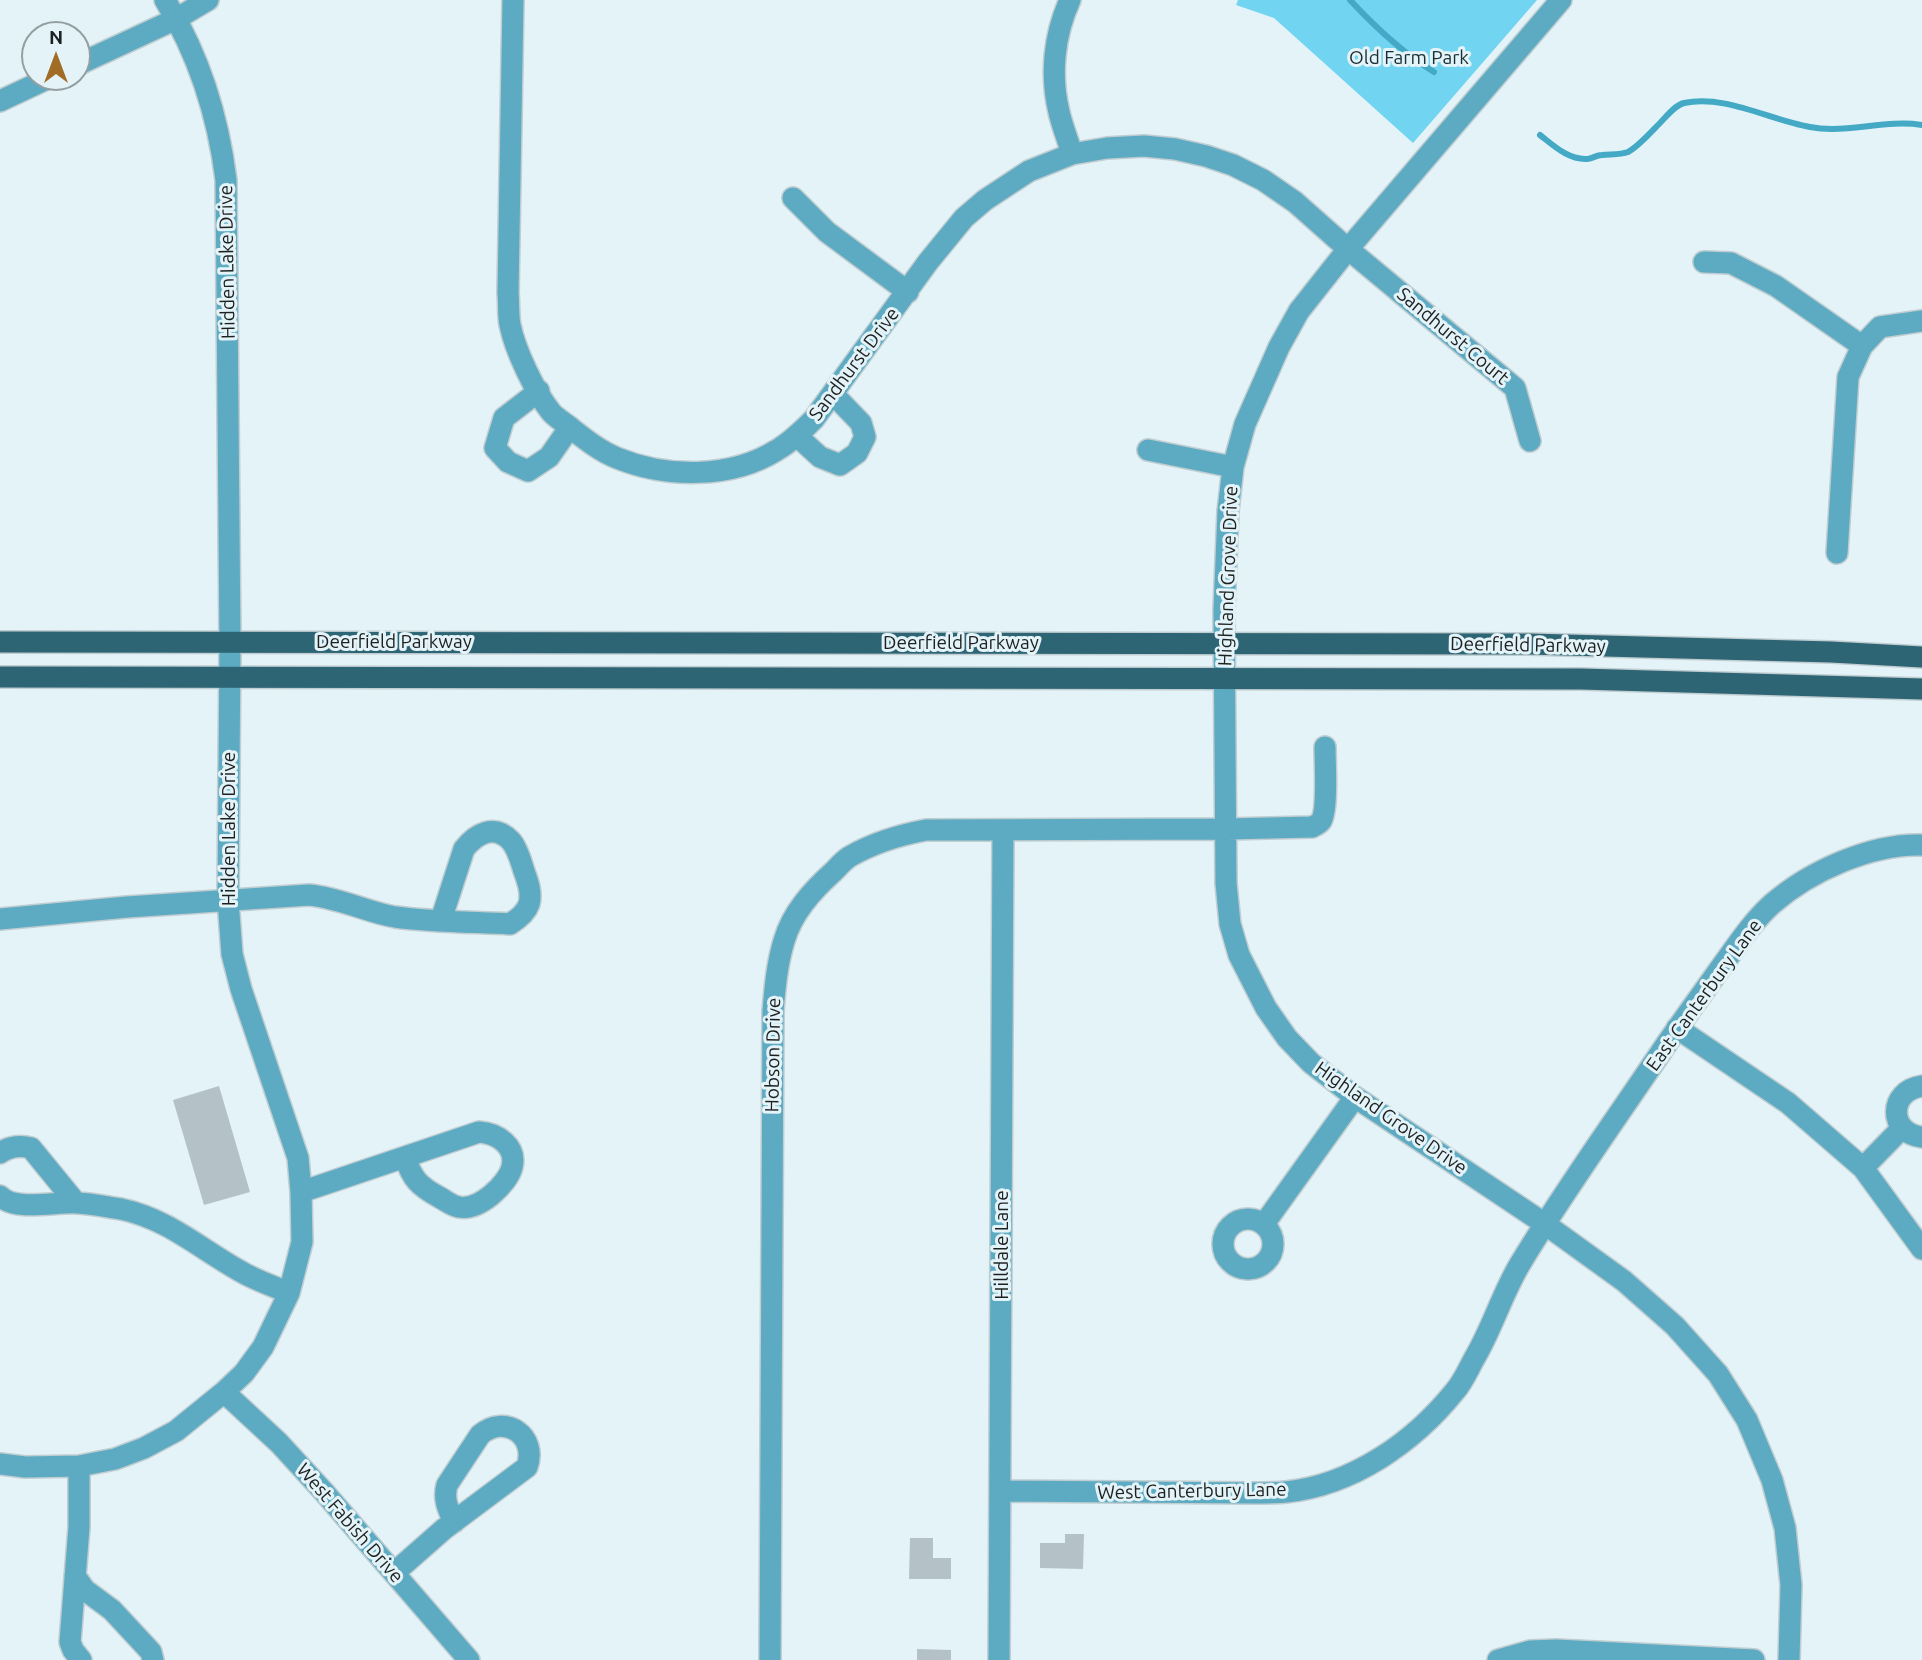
<!DOCTYPE html>
<html>
<head>
<meta charset="utf-8">
<style>
  body { margin:0 }
  #map { position:relative; width:1922px; height:1660px; overflow:hidden; background:#e4f3f8; font-family:Ubuntu,sans-serif }
  canvas { display:block }
  .north { position:absolute; left:21px; top:21px; width:70px; height:70px; box-sizing:border-box; background:#e4f3f8; border:2px solid #949fa2; border-radius:50%; rotate:0deg; font-size:19px; font-weight:700; line-height:28px; text-align:center; color:#1b2021 }
  .north::after { content:''; display:block; margin:auto; width:24px; height:32px; background:#a16c25; clip-path:polygon(50% 0,100% 100%,50% 72%,0 100%) }
</style>
</head>
<body>
<div id="map">
<canvas width="1922" height="1660"></canvas>
<div class="north">N</div>
</div>
<script>
const c = document.querySelector('canvas').getContext('2d');
c.lineJoin = 'round';
function paint(path, color) { c.fillStyle = color; c.fill(path, 'evenodd'); }
function stroke(path, color, width, dash) { c.strokeStyle = color; c.lineWidth = width; c.lineCap = dash ? 'butt' : 'round'; c.setLineDash(dash || []); c.stroke(path); }
function write(font, color, halo, rows, align = 'center') {
  c.font = font + ' Ubuntu,sans-serif'; c.lineWidth = 6; c.setLineDash([]); c.textBaseline = 'middle'; c.strokeStyle = halo; c.fillStyle = color; for (const [text, x, y, turn = 0] of rows) {
    c.save(); c.translate(x, y); c.rotate((+turn || 0) * Math.PI / 180); c.textAlign = isNaN(turn) ? turn : align; if (halo) c.strokeText(text, 0, 0); c.fillText(text, 0, 0); c.restore();
  }
}
paint(new Path2D(`
  M 1238,0 L 1537,0 L 1413,143 L 1274,18 L 1236,5 Z`), '#71d4f1');
stroke(new Path2D(`
  M 1350,0 C 1375,27 1403,53 1434,72
  M 1540,135 C 1553,145 1568,160 1587,159 C 1592,159 1596,155 1602,155 C 1610,154 1620,155 1628,152 C 1638,147 1652,131 1660,123 C 1667,116 1675,105 1684,103 C 1724,94 1770,120 1810,127 C 1847,134 1885,119 1922,125`), '#43a9c5', 6);
paint(new Path2D(`
  M 219,1086 L 250,1192 L 204,1205 L 173,1100 Z
  M 1065,1534 L 1084,1534 L 1083,1569 L 1040,1568 L 1040,1543 L 1065,1543 Z
  M 910,1538 L 933,1538 L 933,1558 L 951,1558 L 951,1579 L 909,1579 Z
  M 917,1649 L 951,1650 L 951,1660 L 917,1660 Z`), '#b4c2c7');
const minor = new Path2D(`
  M 513,0 L 508,293 C 509,303 508,315 510,325 C 515,350 535,392 551,412 C 556,418 565,423 572,429 C 586,440 600,451 617,458 C 666,478 731,479 777,450 C 791,442 803,430 814,419 L 928,262 L 964,218 L 985,200 L 1029,171 L 1072,154 L 1107,148 L 1144,146 L 1175,149 L 1206,156 L 1233,165 L 1263,180 L 1295,202 L 1348,249 L 1515,388 L 1530,441
  M 1070,0 C 1054,35 1050,75 1059,112 C 1062,126 1068,140 1072,154
  M 1561,0 L 1348,249 L 1299,311 L 1279,347 L 1245,424 L 1233,467 L 1228,511 L 1224,610 L 1226,883 L 1230,924 L 1239,955 L 1266,1008 L 1287,1038 L 1311,1063 L 1355,1097 L 1545,1224 L 1624,1281 L 1675,1326 L 1718,1374 L 1747,1420 L 1772,1480 L 1785,1528 L 1791,1585 L 1789,1660
  M 77,65 L 176,19 L 208,0
  M 0,101 L 51,77
  M 793,198 L 827,232 L 908,292
  M 1704,262 L 1731,263 L 1776,286 L 1862,346
  M 539,391 L 504,418 L 495,448 L 508,462 L 528,471 L 549,457 L 570,427
  M 797,436 L 820,457 L 840,465 L 857,453 L 865,437 L 861,423 L 833,394
  M 1148,450 L 1233,467
  M 1837,553 L 1848,377 L 1862,346 L 1880,327 L 1922,321
  M 0,919 L 127,907 L 309,895 C 341,898 366,912 395,917 C 433,922 472,922 510,924 C 518,919 526,913 529,904 C 532,893 528,882 524,871 C 521,862 518,849 511,841 C 494,823 476,834 464,849 L 441,920
  M 1677,1028 L 1788,1103 L 1863,1168 L 1922,1249
  M 1922,1086 C 1888,1091 1888,1133 1922,1137
  M 0,1153 C 10,1146 20,1145 31,1148 L 76,1203
  M 1863,1168 L 1902,1128
  M 301,1192 L 479,1132 C 497,1133 517,1146 512,1167 C 508,1184 479,1211 459,1207 C 452,1206 445,1200 439,1197 C 419,1186 412,1179 405,1157
  M 0,1196 C 15,1212 57,1201 78,1203 C 93,1204 107,1207 121,1209 C 168,1219 199,1248 240,1271 C 255,1280 273,1286 289,1293
  M1223 1244a25 25 0 1 1 50 0a25 25 0 1 1-50 0Z
  M 1264,1224 L 1355,1097
  M 224,1392 L 279,1443 L 324,1492 L 469,1660
  M 0,1464 L 25,1467 L 79,1466 L 115,1459 L 144,1448 L 176,1431 L 224,1392 L 244,1373 L 263,1347 L 289,1293 L 302,1242 L 301,1192 L 298,1158 L 241,989 L 232,954 L 228,900 L 230,643 L 226,180 C 218,116 199,55 165,0
  M 79,1466 L 79,1527 L 70,1642 L 73,1650 L 81,1660
  M 1001,1491 L 1254,1493 C 1265,1493 1276,1493 1286,1492 C 1353,1485 1414,1442 1455,1391 C 1463,1382 1468,1370 1474,1359 C 1492,1329 1502,1294 1520,1264 C 1564,1191 1614,1122 1661,1052 C 1680,1024 1700,997 1719,970 C 1736,947 1751,923 1772,904 C 1810,871 1872,843 1922,845
  M 394,1573 L 444,1529 L 527,1467 C 538,1436 505,1413 480,1435 L 447,1485 C 443,1499 448,1509 454,1522
  M 75,1576 L 85,1590 L 112,1610 L 151,1652 L 153,1660
  M 770,1660 L 773,1011 C 775,987 777,964 784,941 C 792,913 812,891 833,872 C 838,867 843,861 849,857 C 873,843 899,835 926,830 L 1227,829 L 1312,827 C 1316,825 1319,824 1321,821 C 1328,810 1325,762 1325,747
  M 999,1660 L 1003,830
  M 1498,1660 L 1530,1651 L 1556,1650 L 1754,1660`);
const major = new Path2D(`
  M 0,642 L 1529,644 L 1831,652 L 1922,657
  M 0,677 L 1581,679 L 1922,689`);
stroke(minor, '#c0cdd1', 24);
stroke(major, '#c0cdd1', 24);
stroke(minor, '#5dabc2', 21);
stroke(major, '#2d6574', 21);
write('19px', '#182f36', '#e4f3f8', [
  ["Old Farm Park",1409,58]
]);
write('19px', '#1b2021', '#e4f3f8', [
  ["Hidden Lake Drive",227,262,-91],
  ["Sandhurst Court",1453,336,40],
  ["Sandhurst Drive",854,364,-53],
  ["Highland Grove Drive",1228,576,-88],
  ["Deerfield Parkway",394,642],
  ["Deerfield Parkway",961,643],
  ["Deerfield Parkway",1528,645,1],
  ["Hidden Lake Drive",229,829,-90],
  ["East Canterbury Lane",1704,995,-54],
  ["Hobson Drive",773,1055,-89],
  ["Highland Grove Drive",1391,1118,35],
  ["Hilldale Lane",1002,1245,-90],
  ["West Canterbury Lane",1192,1491,-1],
  ["West Fabish Drive",350,1523,49]
]);
</script>
</body>
</html>
